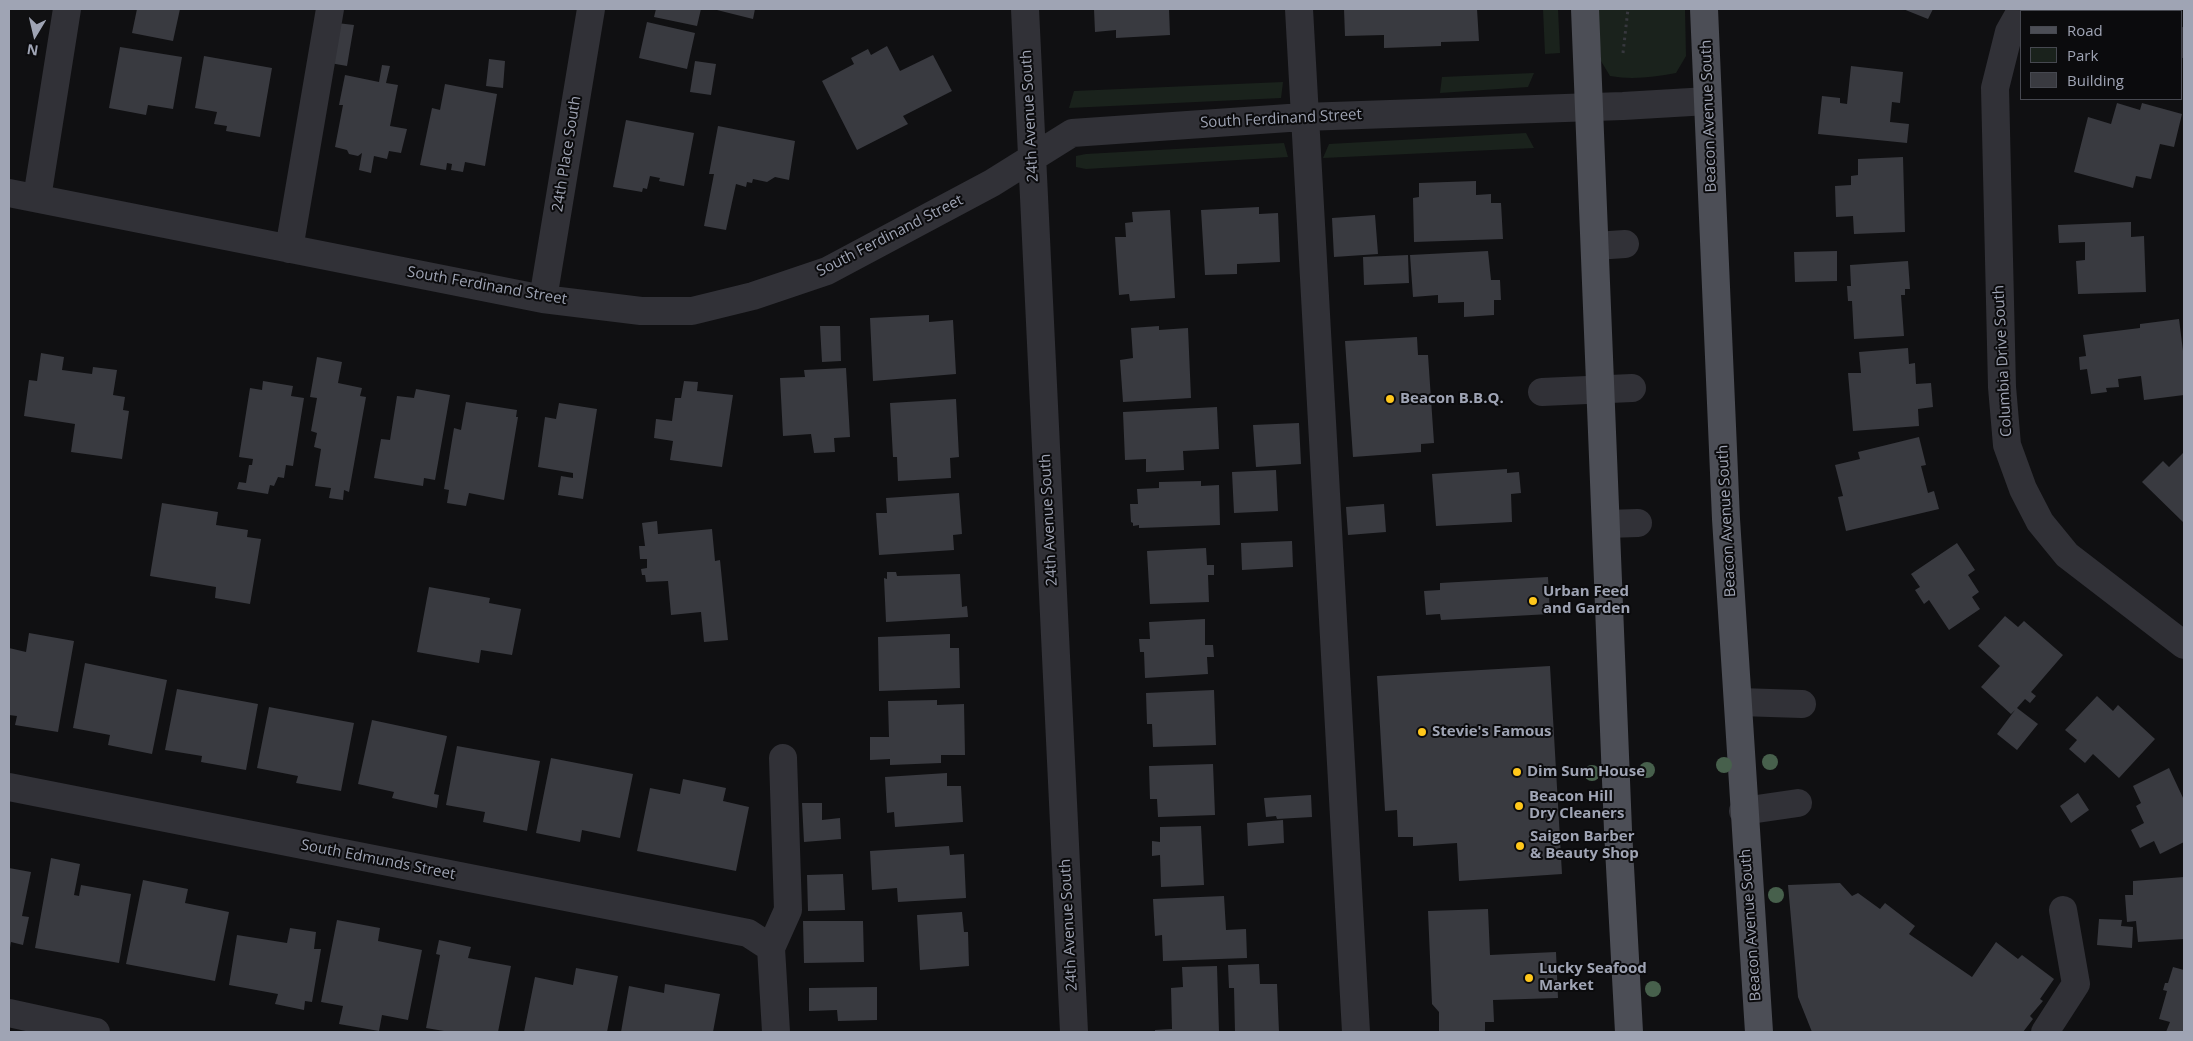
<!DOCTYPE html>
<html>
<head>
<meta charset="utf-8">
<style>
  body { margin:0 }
  #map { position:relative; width:2193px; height:1041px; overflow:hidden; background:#101012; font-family:"Open Sans",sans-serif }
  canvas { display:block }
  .frame { position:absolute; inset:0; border:10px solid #9fa4b4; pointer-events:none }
  .legend { position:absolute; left:2020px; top:10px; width:162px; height:90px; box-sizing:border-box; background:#0b0b0d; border:1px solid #464850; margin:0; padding:6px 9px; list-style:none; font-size:15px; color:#9fa4b4 }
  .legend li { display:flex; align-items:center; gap:10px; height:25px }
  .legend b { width:25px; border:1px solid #464850 }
  .north { position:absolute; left:10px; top:10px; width:50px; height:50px; -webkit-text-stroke:4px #0b0b0d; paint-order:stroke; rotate:189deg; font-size:14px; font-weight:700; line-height:20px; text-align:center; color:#9fa4b4 }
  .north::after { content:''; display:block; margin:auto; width:18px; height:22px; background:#9fa4b4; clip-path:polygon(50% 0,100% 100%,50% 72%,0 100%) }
</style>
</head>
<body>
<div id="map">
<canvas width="2193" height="1041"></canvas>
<div class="frame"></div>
<ul class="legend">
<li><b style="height:6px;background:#4c4e56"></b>Road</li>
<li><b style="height:14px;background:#1a221c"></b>Park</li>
<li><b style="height:14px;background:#393a40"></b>Building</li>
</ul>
<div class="north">N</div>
</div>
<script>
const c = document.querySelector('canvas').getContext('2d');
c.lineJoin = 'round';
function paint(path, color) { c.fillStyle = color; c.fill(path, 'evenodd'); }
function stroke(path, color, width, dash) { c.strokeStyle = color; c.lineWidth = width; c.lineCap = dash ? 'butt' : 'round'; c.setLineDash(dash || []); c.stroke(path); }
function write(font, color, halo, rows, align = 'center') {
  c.font = font + ' "Open Sans",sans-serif'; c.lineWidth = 4; c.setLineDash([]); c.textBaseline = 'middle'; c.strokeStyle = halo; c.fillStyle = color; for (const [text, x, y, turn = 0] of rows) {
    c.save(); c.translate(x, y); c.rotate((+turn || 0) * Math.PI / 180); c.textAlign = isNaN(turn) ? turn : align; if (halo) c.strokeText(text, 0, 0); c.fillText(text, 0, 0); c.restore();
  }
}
paint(new Path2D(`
  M 1543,9 L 1558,9 L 1560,53 L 1545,54 Z
  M 1597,9 L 1685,9 L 1686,56 L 1676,73 C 1653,77 1633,80 1610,76 L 1601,61 Z
  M 1534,73 L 1528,87 L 1440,93 L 1442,77 Z
  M 1283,82 L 1281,98 L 1069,108 L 1074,91 Z
  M 1526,133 L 1534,148 L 1323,158 L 1329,144 Z
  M 1284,143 L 1288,157 L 1086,169 L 1076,167 L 1076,156 L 1086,154 Z`), '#1a221c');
paint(new Path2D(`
  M 137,9 L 180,9 L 173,41 L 132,33 Z
  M 656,9 L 701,9 L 697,26 L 654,17 Z
  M 713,9 L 755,9 L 753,19 Z
  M 1094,9 L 1169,9 L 1170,35 L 1116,38 L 1116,30 L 1095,32 Z
  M 1344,9 L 1477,9 L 1479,41 L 1441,42 L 1441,46 L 1384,48 L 1384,35 L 1345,36 Z
  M 1903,9 L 1933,9 L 1928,19 Z
  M 647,22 L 695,33 L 687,69 L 639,58 Z
  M 337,23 L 354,25 L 347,66 L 330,63 Z
  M 887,46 L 900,71 L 933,55 L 952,91 L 903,116 L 908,124 L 857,150 L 822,81 L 854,64 L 851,58 L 868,49 L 871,55 Z
  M 120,47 L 182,57 L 173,109 L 148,105 L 146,115 L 109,108 Z
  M 204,56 L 272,68 L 260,137 L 226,131 L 227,126 L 214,124 L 217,112 L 195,108 Z
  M 489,59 L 505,61 L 503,88 L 486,86 Z
  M 695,61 L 716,64 L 711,95 L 690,92 Z
  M 382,65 L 390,66 L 386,83 L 398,85 L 390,126 L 407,129 L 401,153 L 389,151 L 387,159 L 374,156 L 371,173 L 359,170 L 362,153 L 358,156 L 349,154 L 347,150 L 335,147 L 343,105 L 339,105 L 345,75 L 379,82 Z
  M 1851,66 L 1903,72 L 1900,103 L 1892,102 L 1890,122 L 1909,124 L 1907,143 L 1818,134 L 1822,96 L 1840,98 L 1840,103 L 1847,104 Z
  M 445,84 L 497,94 L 485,166 L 465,162 L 463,172 L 451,170 L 452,164 L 447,163 L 446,170 L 420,165 L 432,108 L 440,110 Z
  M 2117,103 L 2140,110 L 2142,103 L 2182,114 L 2174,147 L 2160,144 L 2151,179 L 2136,176 L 2133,188 L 2074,172 L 2088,117 L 2111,124 Z
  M 626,120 L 694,133 L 684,186 L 659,181 L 660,178 L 650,176 L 647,189 L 643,188 L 642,192 L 613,187 Z
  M 718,126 L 795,141 L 789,180 L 775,177 L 767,182 L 753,179 L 752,183 L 747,182 L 746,187 L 736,184 L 726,230 L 704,226 L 714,174 L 709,174 Z
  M 1903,157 L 1905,232 L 1854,234 L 1853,216 L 1836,217 L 1835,186 L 1851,185 L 1851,176 L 1858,175 L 1858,159 Z
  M 1476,181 L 1476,195 L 1491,194 L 1491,203 L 1501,203 L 1503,239 L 1414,242 L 1413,198 L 1419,197 L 1419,183 Z
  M 1259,207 L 1259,214 L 1278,213 L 1280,262 L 1237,264 L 1237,274 L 1205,275 L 1201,210 Z
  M 1170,210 L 1175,298 L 1130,301 L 1129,294 L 1119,295 L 1115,237 L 1126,237 L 1125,223 L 1133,222 L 1132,212 Z
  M 1375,215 L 1378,254 L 1334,257 L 1332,218 Z
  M 2131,222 L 2131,237 L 2144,236 L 2146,292 L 2078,294 L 2076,261 L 2085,260 L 2085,242 L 2059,243 L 2058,225 Z
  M 1488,251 L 1491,280 L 1500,280 L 1501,300 L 1494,300 L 1494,315 L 1464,317 L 1464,302 L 1438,303 L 1438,295 L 1413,297 L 1410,255 Z
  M 1837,251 L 1837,281 L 1795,282 L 1794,252 Z
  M 1408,255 L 1409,283 L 1364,285 L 1363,257 Z
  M 1908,261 L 1910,289 L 1905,289 L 1905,295 L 1901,295 L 1904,336 L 1854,339 L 1852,301 L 1848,301 L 1847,286 L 1851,286 L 1850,265 Z
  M 929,315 L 929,322 L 953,320 L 956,374 L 873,381 L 870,318 Z
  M 2179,319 L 2184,359 L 2184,395 L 2144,400 L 2141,376 L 2118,379 L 2119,387 L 2106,388 L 2107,392 L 2091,394 L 2087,369 L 2080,370 L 2079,357 L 2086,356 L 2083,335 L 2140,328 L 2140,324 Z
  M 820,326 L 840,326 L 841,361 L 822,362 Z
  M 1159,326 L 1159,330 L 1188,328 L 1191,398 L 1123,402 L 1120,360 L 1133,358 L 1131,328 Z
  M 1417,337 L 1418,355 L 1428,355 L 1434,443 L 1421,444 L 1421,452 L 1353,457 L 1345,341 Z
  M 1908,348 L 1909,364 L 1915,363 L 1916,384 L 1931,383 L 1933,407 L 1918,409 L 1919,426 L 1853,431 L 1848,373 L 1861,373 L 1859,352 Z
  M 41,353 L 64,357 L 62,370 L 92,374 L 93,367 L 117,370 L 113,395 L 125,397 L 123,410 L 129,411 L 122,459 L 71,452 L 75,424 L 24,416 L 29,380 L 37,381 Z
  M 317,357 L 342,362 L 338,383 L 362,388 L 360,396 L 366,397 L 349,492 L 344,490 L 343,500 L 329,498 L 331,488 L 315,486 L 321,449 L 314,447 L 317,433 L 311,431 L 317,398 L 310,397 Z
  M 846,368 L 850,437 L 834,438 L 835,452 L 814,453 L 811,434 L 783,436 L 780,378 L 805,377 L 804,370 Z
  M 263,381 L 293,386 L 291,396 L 304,398 L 293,466 L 286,465 L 284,478 L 278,477 L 274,486 L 270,485 L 268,494 L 237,489 L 239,482 L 246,483 L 249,465 L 252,465 L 253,459 L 239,457 L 250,388 L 262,390 Z
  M 684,381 L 698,382 L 697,391 L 733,395 L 722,467 L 670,460 L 673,441 L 654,438 L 656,419 L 672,421 L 675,398 L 681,398 Z
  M 416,389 L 450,395 L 435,480 L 424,478 L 423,486 L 374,478 L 381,439 L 390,440 L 397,396 L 414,398 Z
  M 956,399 L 959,457 L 950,458 L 951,478 L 898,481 L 897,457 L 893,457 L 890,403 Z
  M 466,402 L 517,410 L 516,417 L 518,417 L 504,500 L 469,493 L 466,506 L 447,503 L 449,490 L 444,489 L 454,428 L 461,430 Z
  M 559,403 L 597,409 L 583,499 L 558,495 L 561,476 L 573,478 L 573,473 L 538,467 L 545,417 L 556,419 Z
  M 1217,407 L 1219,449 L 1183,451 L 1184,470 L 1146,472 L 1146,459 L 1125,460 L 1123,412 Z
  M 1299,423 L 1301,464 L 1256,467 L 1253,425 Z
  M 1919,437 L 1926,465 L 1921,466 L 1928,493 L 1934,491 L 1939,509 L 1846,531 L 1838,497 L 1843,496 L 1835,465 L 1860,459 L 1858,452 Z
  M 2184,452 L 2184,523 L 2142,482 L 2163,461 L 2169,467 Z
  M 1507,469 L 1507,473 L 1519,472 L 1521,493 L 1511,494 L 1512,522 L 1436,526 L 1432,474 Z
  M 1276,470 L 1278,511 L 1234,513 L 1232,472 Z
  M 1201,481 L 1201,486 L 1219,485 L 1220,525 L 1139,528 L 1139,525 L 1133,526 L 1133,523 L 1131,522 L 1130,504 L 1138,504 L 1137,489 L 1159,488 L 1159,482 Z
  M 959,493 L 962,534 L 953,535 L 954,550 L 879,555 L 876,513 L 887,513 L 886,498 Z
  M 162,503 L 218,512 L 216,525 L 248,530 L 247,537 L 261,539 L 250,604 L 215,598 L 216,587 L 150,576 Z
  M 1384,504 L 1386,532 L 1348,535 L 1346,507 Z
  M 657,521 L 658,534 L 712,529 L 715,561 L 720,560 L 728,640 L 704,642 L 701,612 L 671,615 L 668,581 L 646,582 L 645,575 L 642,575 L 641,569 L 647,568 L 647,559 L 640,559 L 639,546 L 645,546 L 642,523 Z
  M 1292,541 L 1293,567 L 1242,570 L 1241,543 Z
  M 1957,543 L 1975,570 L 1968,575 L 1979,592 L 1972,597 L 1980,609 L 1949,630 L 1929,600 L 1924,604 L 1915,590 L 1920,587 L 1911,574 Z
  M 1206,548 L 1207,565 L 1214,565 L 1214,575 L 1208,575 L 1209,602 L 1150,604 L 1147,551 Z
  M 887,572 L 896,572 L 897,576 L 960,574 L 962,607 L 967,606 L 968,617 L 886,622 L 884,578 L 887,579 Z
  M 1548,577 L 1550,614 L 1441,620 L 1440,614 L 1426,615 L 1424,591 L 1440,590 L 1440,583 Z
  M 429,587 L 490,598 L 489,603 L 521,609 L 512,655 L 481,650 L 479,663 L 417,652 Z
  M 2005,616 L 2018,627 L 2024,621 L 2063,655 L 2031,692 L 2036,696 L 2030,703 L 2025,699 L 2017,708 L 2038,724 L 2017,750 L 1997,734 L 2015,710 L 2011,714 L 1981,687 L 2000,666 L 1978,646 Z
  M 1205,619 L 1205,645 L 1213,645 L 1214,657 L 1207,657 L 1208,674 L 1145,678 L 1144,652 L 1140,652 L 1139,639 L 1150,639 L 1149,622 Z
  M 29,633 L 74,641 L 58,732 L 15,725 L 17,716 L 9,715 L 9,648 L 26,652 Z
  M 950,634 L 950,648 L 959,648 L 960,688 L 879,691 L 878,637 Z
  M 85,663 L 167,680 L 152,754 L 108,745 L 110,735 L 73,728 Z
  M 1550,666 L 1562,874 L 1459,881 L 1457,843 L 1413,846 L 1413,837 L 1398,837 L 1397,810 L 1385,811 L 1377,676 Z
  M 177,689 L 258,704 L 246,770 L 201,762 L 202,756 L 165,750 Z
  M 1214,690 L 1216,745 L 1153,747 L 1152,724 L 1147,724 L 1146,693 Z
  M 2097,696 L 2113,711 L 2118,705 L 2155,739 L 2119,778 L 2093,754 L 2085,763 L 2069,749 L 2077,740 L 2065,730 Z
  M 937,700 L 937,705 L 964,704 L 965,755 L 941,755 L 941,763 L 890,765 L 890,759 L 870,760 L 870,737 L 889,737 L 888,701 Z
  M 269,707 L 354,723 L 341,791 L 296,783 L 298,776 L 257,768 Z
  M 372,720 L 447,736 L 434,794 L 439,795 L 437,808 L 392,798 L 394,792 L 358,784 Z
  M 457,746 L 540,761 L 527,831 L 483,822 L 485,812 L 446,805 Z
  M 551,758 L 633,774 L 620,838 L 582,830 L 580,842 L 536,833 Z
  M 1213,764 L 1215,815 L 1158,817 L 1157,799 L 1150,799 L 1149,766 Z
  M 2169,768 L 2184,800 L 2184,842 L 2160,854 L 2154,841 L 2140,848 L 2131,830 L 2144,823 L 2136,806 L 2141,803 L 2133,786 Z
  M 947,773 L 947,786 L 961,786 L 963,822 L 895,827 L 894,812 L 887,813 L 885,777 Z
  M 683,779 L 726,788 L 723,801 L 749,807 L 736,871 L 637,851 L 650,788 L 680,794 Z
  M 2078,793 L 2089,810 L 2071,823 L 2060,806 Z
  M 1311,795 L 1312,817 L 1277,819 L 1276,816 L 1266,817 L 1264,798 Z
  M 802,803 L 822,803 L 822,820 L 840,818 L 841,839 L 804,842 Z
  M 1283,820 L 1284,843 L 1248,846 L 1247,823 Z
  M 1201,826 L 1204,885 L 1161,887 L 1160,855 L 1152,856 L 1152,841 L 1160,842 L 1160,827 Z
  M 949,846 L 950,855 L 964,854 L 966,898 L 898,902 L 897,888 L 872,890 L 870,851 Z
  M 51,858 L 80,864 L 74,895 L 79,896 L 81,885 L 131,894 L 119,963 L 35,948 Z
  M 9,868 L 31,872 L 22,916 L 29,917 L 23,945 L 11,942 L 10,948 Z
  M 843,874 L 845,910 L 808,911 L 807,875 Z
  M 2184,877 L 2184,939 L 2138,942 L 2136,921 L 2127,922 L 2125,895 L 2133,895 L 2133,881 Z
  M 143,880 L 188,889 L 185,903 L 229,912 L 215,981 L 126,964 Z
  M 1840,883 L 1852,896 L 1858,893 L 1880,909 L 1885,903 L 1915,926 L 1909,934 L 1972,977 L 1996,942 L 2018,959 L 2022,955 L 2054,979 L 2040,999 L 2043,1001 L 2030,1016 L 2033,1019 L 2023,1032 L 1812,1032 L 1798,997 L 1788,885 Z
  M 1224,896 L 1226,930 L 1246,929 L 1247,958 L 1163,961 L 1162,935 L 1155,936 L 1153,899 Z
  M 1488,909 L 1490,955 L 1556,952 L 1558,998 L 1493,1000 L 1494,1022 L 1485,1022 L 1485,1032 L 1439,1032 L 1439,1012 L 1432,1004 L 1428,911 Z
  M 962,912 L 964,932 L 968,932 L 969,966 L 920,970 L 917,915 Z
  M 2099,919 L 2122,920 L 2121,926 L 2133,927 L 2132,948 L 2097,945 Z
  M 337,920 L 380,928 L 378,941 L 422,950 L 408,1020 L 382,1015 L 379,1031 L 339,1024 L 343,1006 L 321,1002 Z
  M 803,921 L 863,921 L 864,962 L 804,963 Z
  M 290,928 L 316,932 L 314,949 L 321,949 L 312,1002 L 305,1001 L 304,1010 L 275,1004 L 278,994 L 229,985 L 237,935 L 287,943 Z
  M 439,940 L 471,947 L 468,958 L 511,966 L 498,1032 L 450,1032 L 426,1028 L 440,955 L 436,954 Z
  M 1259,964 L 1260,984 L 1277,984 L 1279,1032 L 1235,1032 L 1234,988 L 1229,988 L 1228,965 Z
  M 1217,966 L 1219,1032 L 1155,1032 L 1155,1030 L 1172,1029 L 1171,988 L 1183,987 L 1182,967 Z
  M 2173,967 L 2184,970 L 2184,1032 L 2166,1032 L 2170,1022 L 2159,1019 L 2167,991 L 2163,990 L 2165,983 L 2168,983 Z
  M 576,968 L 618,976 L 607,1032 L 524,1032 L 535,977 L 573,985 Z
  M 665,984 L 720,994 L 713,1032 L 621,1032 L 629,986 L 664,993 Z
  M 877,987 L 877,1020 L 838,1021 L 837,1010 L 809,1011 L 809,988 Z`), '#393a40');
stroke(new Path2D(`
  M 1623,53 L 1628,9`), '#37383e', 3, [2.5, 4]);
stroke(new Path2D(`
  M 1025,9 L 1074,1032
  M 1299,9 L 1356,1032
  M 2022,9 L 2009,32 L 1995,88 L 2002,387 L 2007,445 L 2023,489 L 2040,522 L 2067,555 L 2184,645
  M 2145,9 L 2148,11
  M 2182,41 L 2184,44
  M 9,193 L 543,299 L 641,311 L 692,311 L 753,296 L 827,271 L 992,183 L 1072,133 L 1303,117 L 1623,106 L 1708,101
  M 37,198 L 67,9
  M 1595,246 L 1625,244
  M 289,249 L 330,9
  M 543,299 L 591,9
  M 1542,392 L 1632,388
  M 1606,524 L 1638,523
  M 1739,702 L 1802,704
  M 9,787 L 748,933 L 771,948 L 776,1032
  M 1743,811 L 1798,803
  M 771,948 L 788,910 L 783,758
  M 9,1013 L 96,1032
  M 2045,1032 L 2076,984 L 2063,910`), '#313137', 28);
stroke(new Path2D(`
  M 1585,9 L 1618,830 L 1629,1032
  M 1704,9 L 1726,519 L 1759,1032`), '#4c4e56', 28);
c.fillStyle = '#47604c';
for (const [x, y] of [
  [1770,762],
  [1724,765],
  [1647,770],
  [1592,773],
  [1776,895],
  [1653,989]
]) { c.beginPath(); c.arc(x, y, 8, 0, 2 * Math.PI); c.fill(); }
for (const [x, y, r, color] of [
  [1390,399,5,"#ffc71b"],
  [1533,601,5,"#ffc71b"],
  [1422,732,5,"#ffc71b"],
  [1517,772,5,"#ffc71b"],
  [1519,806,5,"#ffc71b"],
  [1520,846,5,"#ffc71b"],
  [1529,978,5,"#ffc71b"]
]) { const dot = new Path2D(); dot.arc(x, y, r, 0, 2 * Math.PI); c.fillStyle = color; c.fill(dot); stroke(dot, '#0b0b0d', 2); }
write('15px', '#9fa4b4', '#0b0b0d', [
  ["24th Avenue South",1030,116,-93],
  ["Beacon Avenue South",1709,116,-92],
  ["South Ferdinand Street",1281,119,-3],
  ["24th Place South",567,154,-81],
  ["South Ferdinand Street",890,236,-27],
  ["South Ferdinand Street",487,286,10],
  ["Columbia Drive South",2003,361,-93],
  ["24th Avenue South",1049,520,-93],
  ["Beacon Avenue South",1727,521,-93],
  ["South Edmunds Street",378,860,11],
  ["24th Avenue South",1069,925,-93],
  ["Beacon Avenue South",1751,925,-94]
]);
write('bold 15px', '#9fa4b4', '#0b0b0d', [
  ["Beacon B.B.Q.",1400,399],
  ["Urban Feed",1543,592],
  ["and Garden",1543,609],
  ["Stevie's Famous",1432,732],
  ["Dim Sum House",1527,772],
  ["Beacon Hill",1529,797],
  ["Dry Cleaners",1529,814],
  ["Saigon Barber",1530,837],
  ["& Beauty Shop",1530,854],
  ["Lucky Seafood",1539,969],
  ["Market",1539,986]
], 'left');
</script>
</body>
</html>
